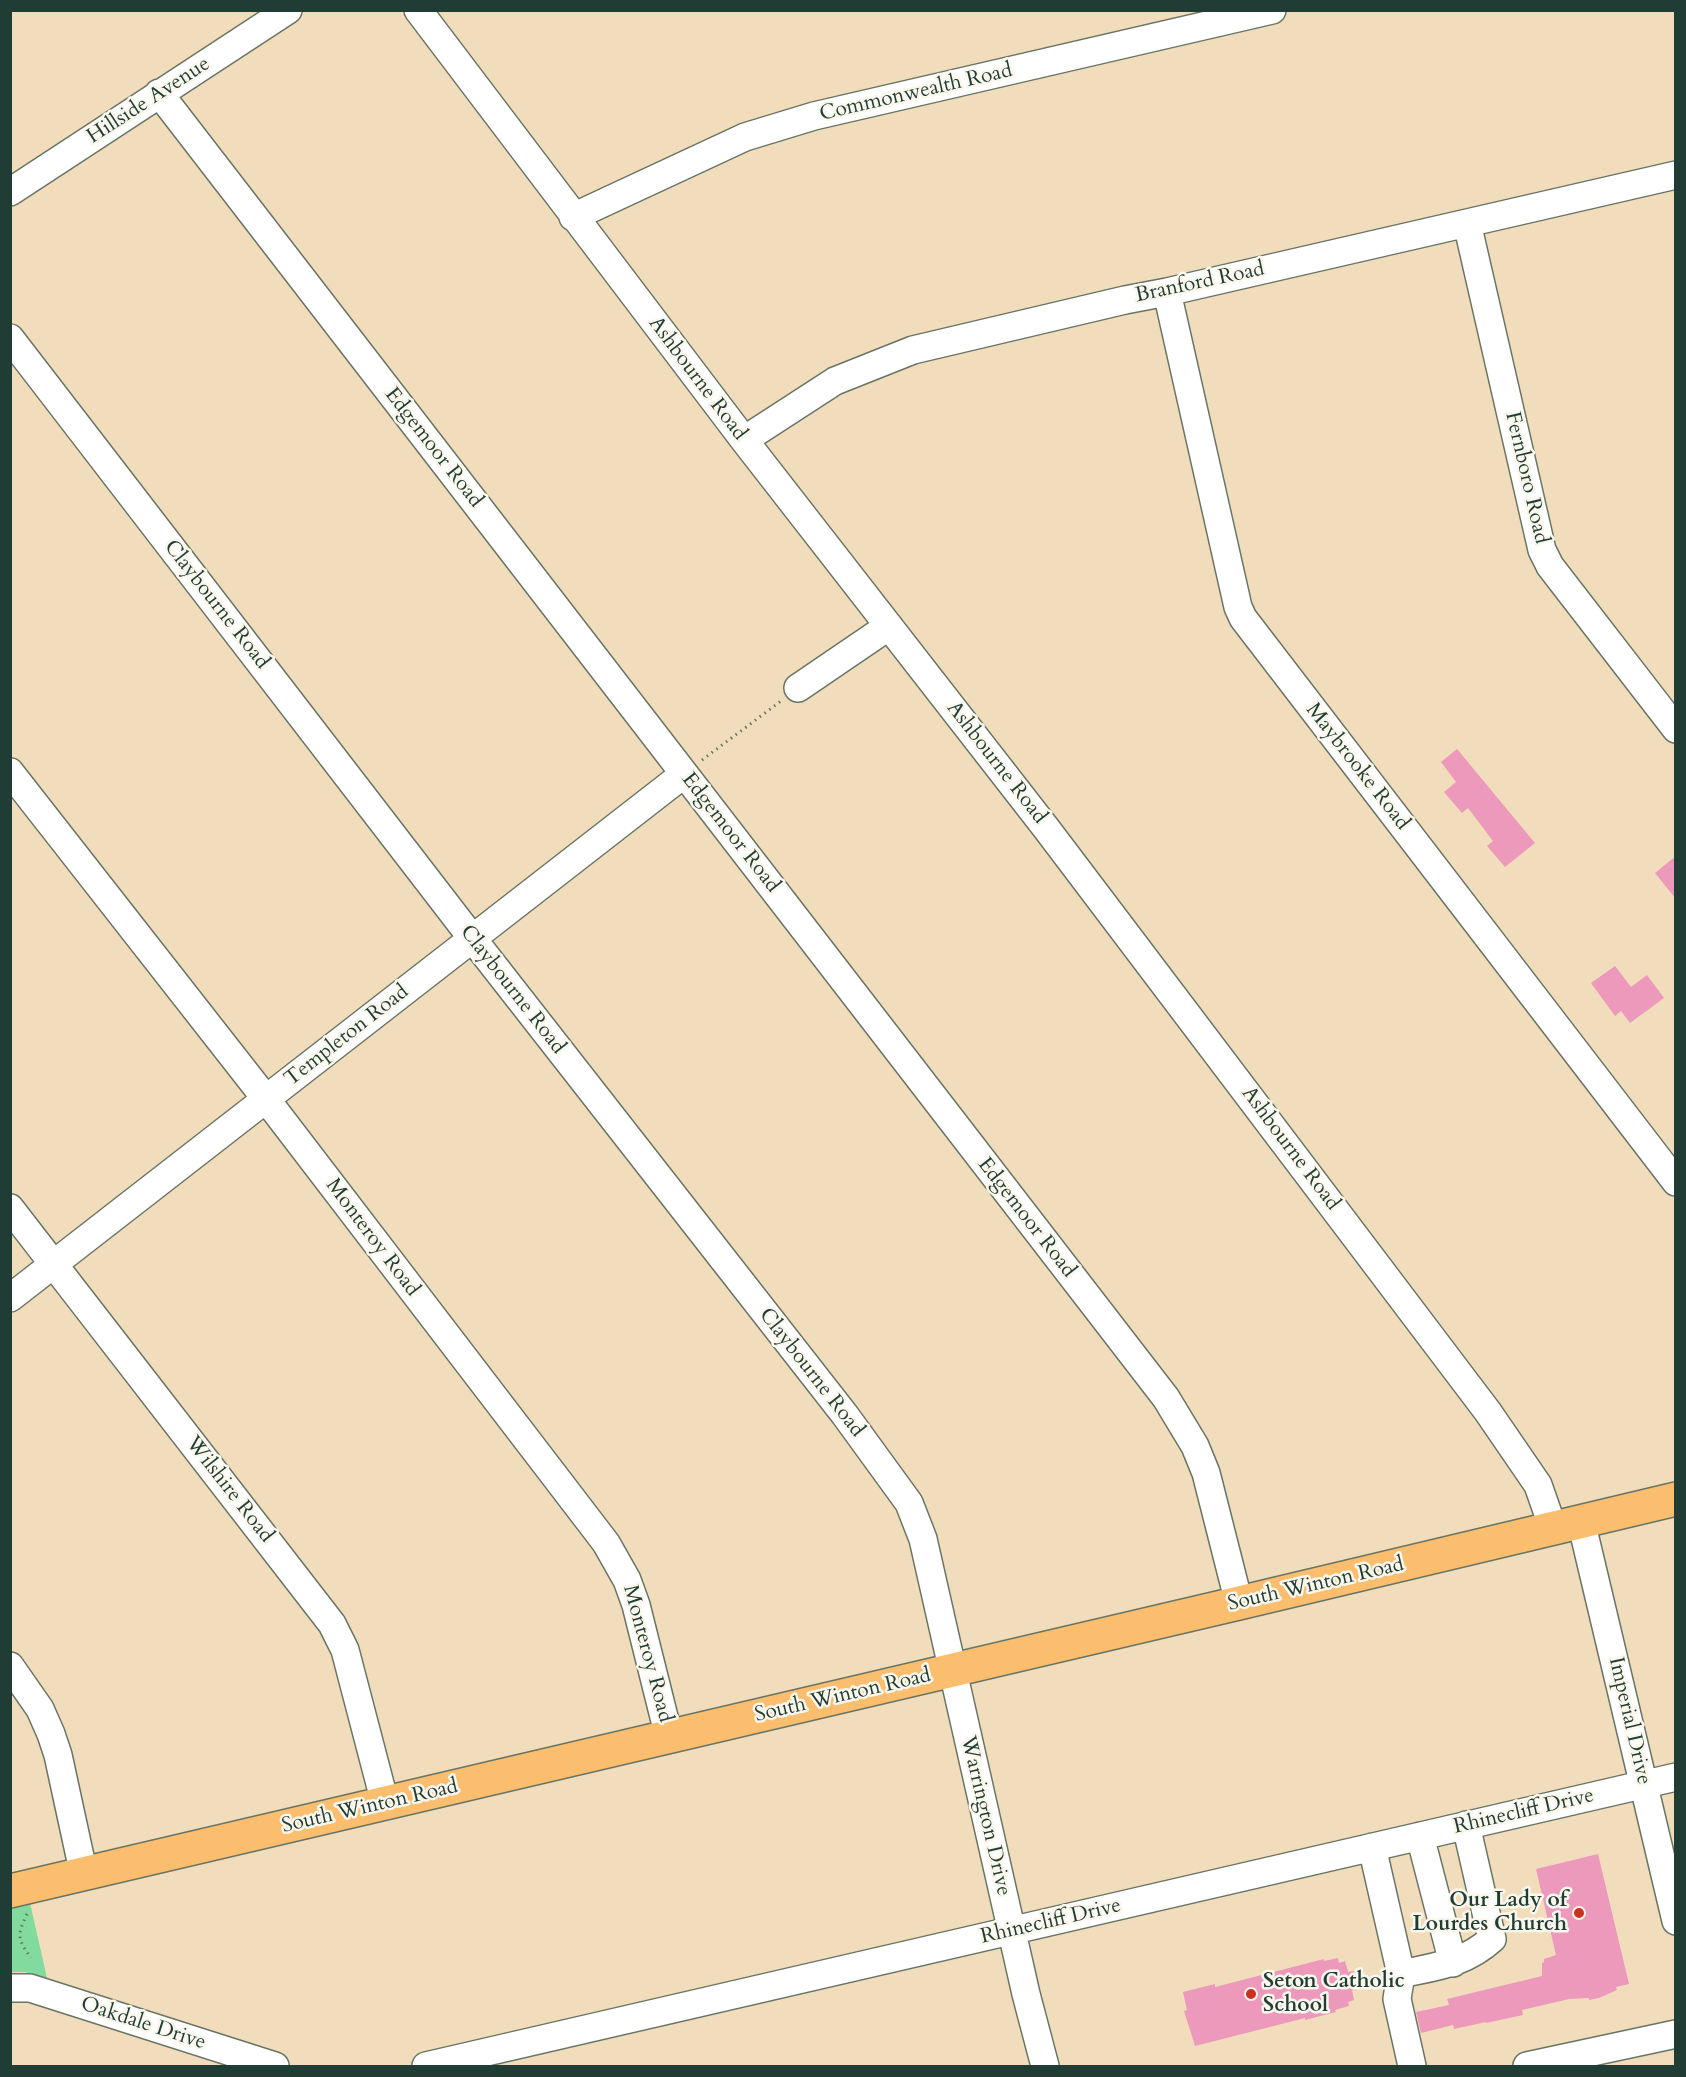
<!DOCTYPE html>
<html>
<head>
<meta charset="utf-8">
<style>
  body { margin:0 }
  #map { position:relative; width:1686px; height:2077px; overflow:hidden; background:#f1ddbc; font-family:Cardo,serif }
  canvas { display:block }
  .frame { position:absolute; inset:0; border:12px solid #1f3d34; pointer-events:none }
</style>
</head>
<body>
<div id="map">
<canvas width="1686" height="2077"></canvas>
<div class="frame"></div>
</div>
<script>
const c = document.querySelector('canvas').getContext('2d');
c.lineJoin = 'round';
function paint(path, color) { c.fillStyle = color; c.fill(path, 'evenodd'); }
function stroke(path, color, width, dash) { c.strokeStyle = color; c.lineWidth = width; c.lineCap = dash ? 'butt' : 'round'; c.setLineDash(dash || []); c.stroke(path); }
function write(font, color, halo, rows, align = 'center') {
  c.font = font + ' Cardo,serif'; c.lineWidth = 5; c.setLineDash([]); c.textBaseline = 'middle'; c.strokeStyle = halo; c.fillStyle = color; for (const [text, x, y, turn = 0] of rows) {
    c.save(); c.translate(x, y); c.rotate((+turn || 0) * Math.PI / 180); c.textAlign = isNaN(turn) ? turn : align; if (halo) c.strokeText(text, 0, 0); c.fillText(text, 0, 0); c.restore();
  }
}
paint(new Path2D(`
  M 30,1903 L 47,1978 L 25,1972 L 11,1972 L 11,1908 Z`), '#82da9e');
paint(new Path2D(`
  M 1457,749 L 1535,843 L 1505,867 L 1487,846 L 1493,841 L 1468,808 L 1462,813 L 1444,792 L 1456,782 L 1441,762 Z
  M 1676,856 L 1676,899 L 1655,873 Z
  M 1615,966 L 1631,987 L 1647,975 L 1664,998 L 1630,1023 L 1621,1011 L 1615,1016 L 1591,983 Z
  M 1598,1854 L 1629,1984 L 1616,1987 L 1617,1990 L 1599,1998 L 1589,2000 L 1589,1998 L 1569,1999 L 1522,2010 L 1523,2015 L 1486,2023 L 1486,2022 L 1454,2029 L 1453,2025 L 1421,2033 L 1416,2012 L 1449,2005 L 1447,1999 L 1542,1976 L 1542,1963 L 1544,1962 L 1544,1959 L 1556,1955 L 1536,1869 Z
  M 1338,1958 L 1339,1963 L 1345,1961 L 1348,1972 L 1354,1971 L 1358,1989 L 1352,1990 L 1354,2000 L 1348,2002 L 1349,2006 L 1335,2010 L 1336,2012 L 1305,2020 L 1305,2018 L 1195,2046 L 1184,2011 L 1187,2010 L 1183,1992 L 1215,1984 L 1215,1987 L 1324,1959 L 1324,1961 Z`), '#ec99bc');
const minor = new Path2D(`
  M 418,10 L 744,440 L 1046,828 L 1488,1412 L 1538,1485 L 1553,1528
  M 159,93 L 1166,1398 L 1195,1446 L 1206,1473 L 1239,1603
  M 10,192 L 288,10
  M 573,217 L 745,137 L 814,116 L 1272,10
  M 1467,223 L 1542,550 L 1550,566 L 1676,729
  M 1167,292 L 1238,607 L 1243,618 L 1676,1182
  M 10,338 L 472,938 L 845,1415 L 909,1503 L 923,1539 L 1026,1994 L 1045,2066
  M 744,440 L 835,381 L 913,350 L 1125,300 L 1167,292 L 1676,175
  M 798,688 L 889,626
  M 10,772 L 266,1099 L 606,1543 L 627,1580 L 636,1605 L 669,1737
  M 10,1208 L 332,1624 L 345,1650 L 385,1803
  M 10,1298 L 684,774
  M 1581,1521 L 1676,1921
  M 10,1666 L 40,1709 L 51,1734 L 58,1755 L 84,1875
  M 1420,1836 L 1453,1963
  M 1372,1847 L 1401,1974 L 1397,1999 L 1412,2066
  M 1401,1974 C 1437,1966 1464,1964 1492,1939 L 1466,1825
  M 10,1988 L 30,1988 L 275,2066
  M 426,2066 L 1676,1777
  M 1527,2066 L 1676,2034`);
const major = new Path2D(`
  M 10,1891 L 1239,1603 L 1676,1499`);
stroke(minor, '#687564', 30);
stroke(major, '#687564', 36);
stroke(new Path2D(`
  M 702,760 L 781,701
  M 27,1914 C 17,1935 17,1938 31,1958`), '#687564', 3, [1.5, 4.5]);
stroke(minor, '#fff', 27);
stroke(major, '#fbbd6e', 33);
for (const [x, y, r, color] of [
  [1579,1913,6,"#c8321e"],
  [1251,1994,6,"#c8321e"]
]) { const dot = new Path2D(); dot.arc(x, y, r, 0, 2 * Math.PI); c.fillStyle = color; c.fill(dot); stroke(dot, '#fbf7ec', 2); }
write('21px', '#1f3d34', '#fbf7ec', [
  ["Commonwealth Road",916,93,-13],
  ["Hillside Avenue",149,101,-33],
  ["Branford Road",1200,283,-12],
  ["Ashbourne Road",697,379,53],
  ["Edgemoor Road",433,448,52],
  ["Fernboro Road",1526,478,77],
  ["Claybourne Road",216,605,52],
  ["Ashbourne Road",996,763,52],
  ["Maybrooke Road",1357,767,52],
  ["Edgemoor Road",730,833,52],
  ["Claybourne Road",512,990,52],
  ["Templeton Road",347,1036,-38],
  ["Ashbourne Road",1290,1149,53],
  ["Edgemoor Road",1026,1218,52],
  ["Monteroy Road",372,1238,53],
  ["Claybourne Road",811,1373,52],
  ["Wilshire Road",229,1490,52],
  ["South Winton Road",1316,1585,-13],
  ["Monteroy Road",647,1654,75],
  ["South Winton Road",843,1696,-13],
  ["Imperial Drive",1629,1721,77],
  ["South Winton Road",370,1807,-13],
  ["Rhinecliff Drive",1524,1812,-13],
  ["Warrington Drive",985,1816,77],
  ["Rhinecliff Drive",1051,1922,-13],
  ["Oakdale Drive",143,2024,18]
]);
write('bold 21px', '#1f3d34', '#fbf7ec', [
  ["Our Lady of",1567,1901],
  ["Lourdes Church",1567,1925],
  ["Seton Catholic",1263,1982,"left"],
  ["School",1263,2006,"left"]
], 'right');
</script>
</body>
</html>
